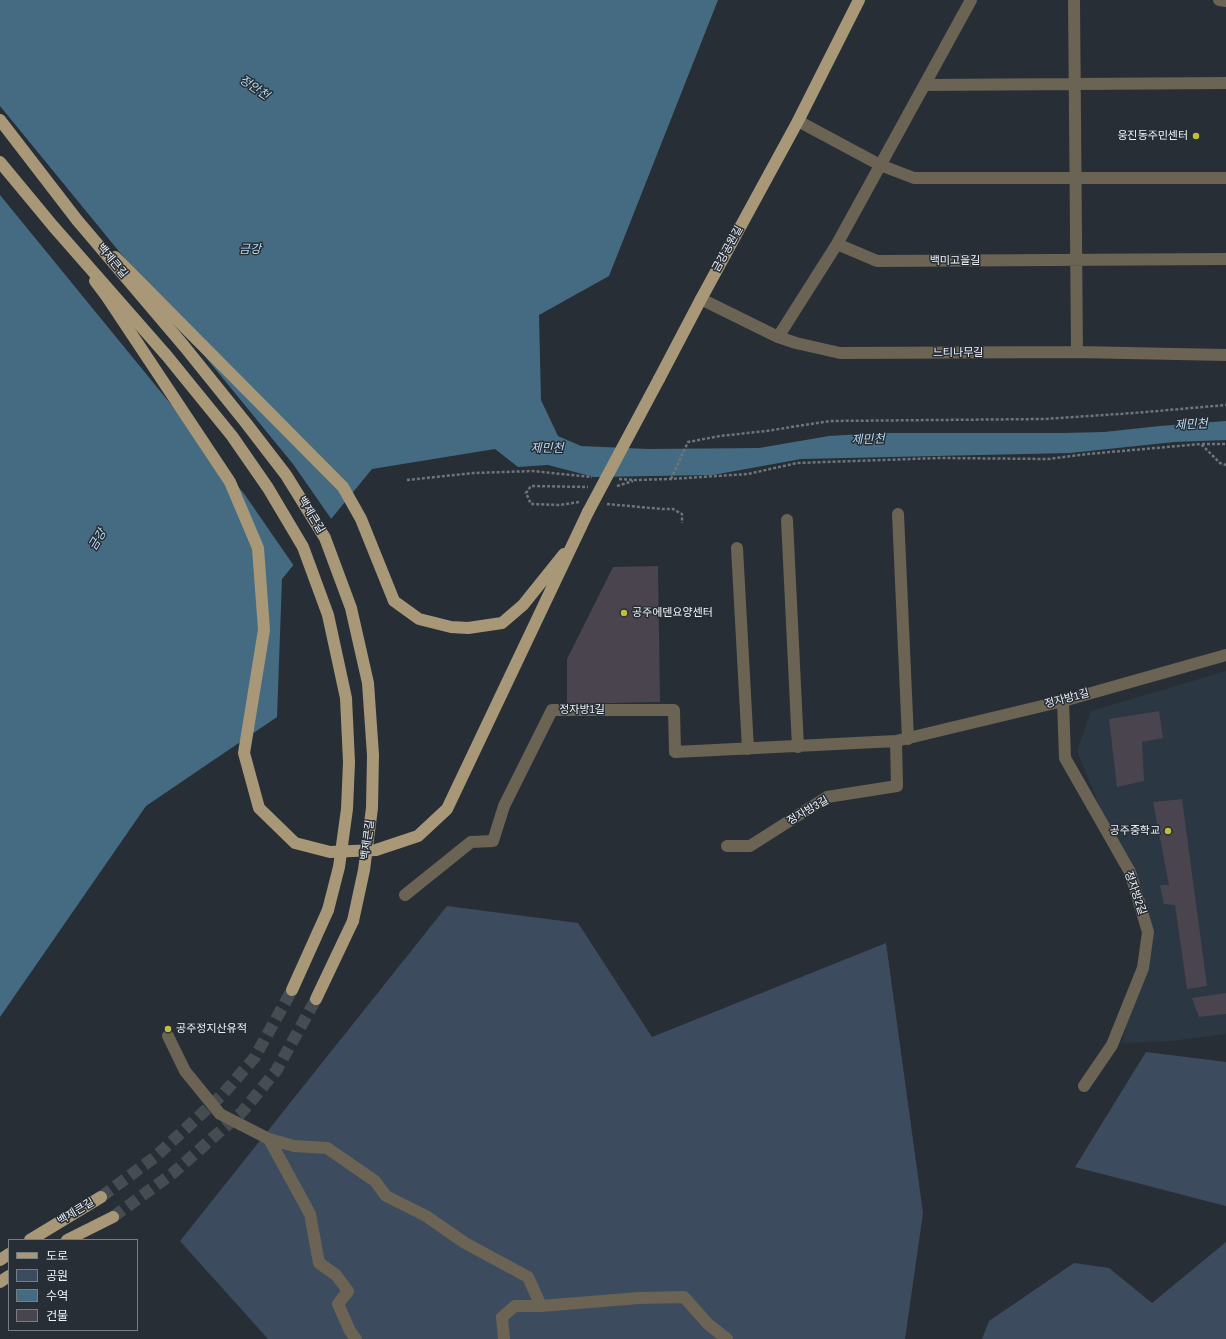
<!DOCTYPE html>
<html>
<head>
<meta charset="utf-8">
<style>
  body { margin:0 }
  #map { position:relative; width:1226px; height:1339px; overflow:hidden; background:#272e35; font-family:"Archivo Narrow","Noto Sans KR",sans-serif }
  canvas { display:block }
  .legend { position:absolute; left:8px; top:1239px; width:130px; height:92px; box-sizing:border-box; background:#272e35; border:1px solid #777d83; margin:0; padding:5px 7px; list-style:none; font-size:12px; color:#eff3f9 }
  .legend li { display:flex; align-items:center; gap:8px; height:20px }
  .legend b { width:20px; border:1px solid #777d83 }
</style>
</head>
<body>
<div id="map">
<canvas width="1226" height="1339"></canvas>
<ul class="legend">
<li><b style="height:5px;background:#a89878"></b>도로</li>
<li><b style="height:11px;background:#3c4c5e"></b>공원</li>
<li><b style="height:11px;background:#456b83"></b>수역</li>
<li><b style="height:11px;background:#49444e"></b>건물</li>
</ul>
</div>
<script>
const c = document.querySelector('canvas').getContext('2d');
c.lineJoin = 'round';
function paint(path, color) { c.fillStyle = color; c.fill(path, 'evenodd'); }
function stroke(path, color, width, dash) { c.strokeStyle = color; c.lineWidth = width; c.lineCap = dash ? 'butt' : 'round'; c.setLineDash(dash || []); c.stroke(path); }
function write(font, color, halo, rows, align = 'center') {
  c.font = font + ' "Archivo Narrow","Noto Sans KR",sans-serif'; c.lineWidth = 3; c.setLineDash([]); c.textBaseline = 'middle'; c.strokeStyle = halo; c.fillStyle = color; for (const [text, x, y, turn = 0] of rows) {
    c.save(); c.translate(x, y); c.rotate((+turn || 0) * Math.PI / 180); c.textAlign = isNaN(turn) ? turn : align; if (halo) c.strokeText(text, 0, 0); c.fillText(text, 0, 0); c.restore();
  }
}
paint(new Path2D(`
  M 1226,671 L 1226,1034 L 1171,1041 L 1122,1043 L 1145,951 L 1142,910 L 1077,751 L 1091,711 Z`), '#2b3743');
paint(new Path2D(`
  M 447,906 L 578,923 L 652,1037 L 886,943 L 923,1213 L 905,1339 L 268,1339 L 180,1241 Z
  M 1146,1052 L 1226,1062 L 1226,1206 L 1075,1167 Z
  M 1226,1242 L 1226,1339 L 982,1339 L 989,1321 L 1074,1263 L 1109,1268 L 1152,1303 Z`), '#3c4c5e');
paint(new Path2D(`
  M 0,0 L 718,0 L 609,276 L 539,315 L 541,400 L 558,436 L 581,446 L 648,449 L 759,448 L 829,436 L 880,433 L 1062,433 L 1104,432 L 1160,426 L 1226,421 L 1226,440 L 1174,442 L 1070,453 L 801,459 L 713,475 L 594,477 L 548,465 L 518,467 L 495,449 L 372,469 L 282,579 L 277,717 L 146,806 L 0,1017 Z`), '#456b83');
paint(new Path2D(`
  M 0,106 L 293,464 L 332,520 L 294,566 L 245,495 L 0,195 Z`), '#272e35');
paint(new Path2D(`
  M 658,566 L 660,702 L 567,704 L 567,659 L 613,567 Z
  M 1159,711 L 1163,738 L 1142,742 L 1144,781 L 1117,787 L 1109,719 Z
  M 1182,799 L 1207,986 L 1187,989 L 1175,905 L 1164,904 L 1160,885 L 1169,885 L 1153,802 Z
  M 1226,993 L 1226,1014 L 1199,1017 L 1192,998 Z`), '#49444e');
stroke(new Path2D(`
  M 101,1197 L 155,1157 L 223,1094 L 255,1057 L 292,990
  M 113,1217 L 173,1173 L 242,1112 L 276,1071 L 316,999`), '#454c52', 12, [12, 6]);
stroke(new Path2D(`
  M 1202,444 L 1226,444
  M 619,479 L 635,480 L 671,479 L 748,474 L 797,463 L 940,458 L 1048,459 L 1088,454 L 1201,444 L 1220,463 L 1226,465
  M 671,479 L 688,442 L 720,436 L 766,431 L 830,421 L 1044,419 L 1134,413 L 1226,405
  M 407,480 L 474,473 L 533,471 L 592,477
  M 617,486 L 633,481
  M 579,502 L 559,505 L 531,504 L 526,493 L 531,486 L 588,487
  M 607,504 L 662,509 L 673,509 L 682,514 L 682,523`), '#6e747a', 2.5, [3, 2]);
stroke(new Path2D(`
  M 1074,0 L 1077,352
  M 1219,0 L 1226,1
  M 925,85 L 1226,83
  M 798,121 L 880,165 L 914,178 L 1226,178
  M 837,244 L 877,261 L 1226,259
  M 701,299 L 778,337 L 796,343 L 840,353 L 1077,352 L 1226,355
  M 778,337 L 837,244 L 971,0
  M 898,514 L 908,739
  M 787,520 L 798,747
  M 737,548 L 748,749
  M 1063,701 L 1065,758 L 1130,872 L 1148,932 L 1143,968 L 1112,1045 L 1084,1086
  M 727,846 L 750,846 L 827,797 L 897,786 L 896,741
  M 405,895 L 471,842 L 493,841 L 504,806 L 552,710 L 674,710 L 675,752 L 896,741 L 1063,701 L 1226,655
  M 168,1036 L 185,1071 L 220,1114 L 269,1139 L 294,1146 L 327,1148 L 375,1181 L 386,1196 L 426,1216 L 465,1243 L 528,1277 L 541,1306 L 639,1298 L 684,1297 L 708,1324 L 727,1339
  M 269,1139 L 310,1214 L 319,1263 L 336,1275 L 348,1291 L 338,1304 L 350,1331 L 356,1339
  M 504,1339 L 502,1317 L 515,1306 L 541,1306`), '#6b6353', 12);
stroke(new Path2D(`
  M 115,257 L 343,487 L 361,519 L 394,601 L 419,619 L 451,627 L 468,628 L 502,623 L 523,605 L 564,554
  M 95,281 L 107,297 L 230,482 L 258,548 L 264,630 L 244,753 L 259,808 L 295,843 L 330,852 L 376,850 L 418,836 L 447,809 L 588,512
  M 659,379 L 701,299 L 798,121 L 859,0
  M 292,990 L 328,910
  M 316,999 L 353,921
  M 30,1240 L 101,1197
  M 67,1240 L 113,1217
  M 0,1260 L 9,1254
  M 0,1282 L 9,1276`), '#a89878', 12);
stroke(new Path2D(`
  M 0,120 L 77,220 L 184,346 L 246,423 L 286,475 L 325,538 L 351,608 L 368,683 L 373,755 L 372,808 L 364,870 L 353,921
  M 0,162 L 53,226 L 167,356 L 232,436 L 268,488 L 303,547 L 328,615 L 346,698 L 349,762 L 347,809 L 339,867 L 328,910
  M 588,512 L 659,379`), '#a89878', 12);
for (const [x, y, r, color] of [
  [1196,136,4,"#c2bd3f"],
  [624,613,4,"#c2bd3f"],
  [1168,831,4,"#c2bd3f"],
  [168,1029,4,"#c2bd3f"]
]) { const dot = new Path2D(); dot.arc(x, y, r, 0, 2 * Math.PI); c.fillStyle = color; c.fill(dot); stroke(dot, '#272e35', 1.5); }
write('11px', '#eff3f9', '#272e35', [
  ["웅진동주민센터",1188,136],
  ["공주에덴요양센터",632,613,"left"],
  ["공주중학교",1160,831],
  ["공주정지산유적",176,1029,"left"]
], 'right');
write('11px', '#eff3f9', '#272e35', [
  ["금강공원길",728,249,-61],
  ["백제큰길",112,261,50],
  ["백미고을길",955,261],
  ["느티나무길",958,353],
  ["백제큰길",311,515,59],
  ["정자방1길",1067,699,-15],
  ["정자방1길",582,710],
  ["정자방3길",808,811,-30],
  ["백제큰길",368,840,-82],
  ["정자방2길",1135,893,71],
  ["백제큰길",76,1212,-31]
]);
write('italic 12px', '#b8ddf6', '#272e35', [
  ["정안천",254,88,34],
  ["금강",250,250],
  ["제민천",1191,425,-3],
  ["제민천",868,440,-2],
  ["제민천",547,449],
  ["금강",98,540,-59]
]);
</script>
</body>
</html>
